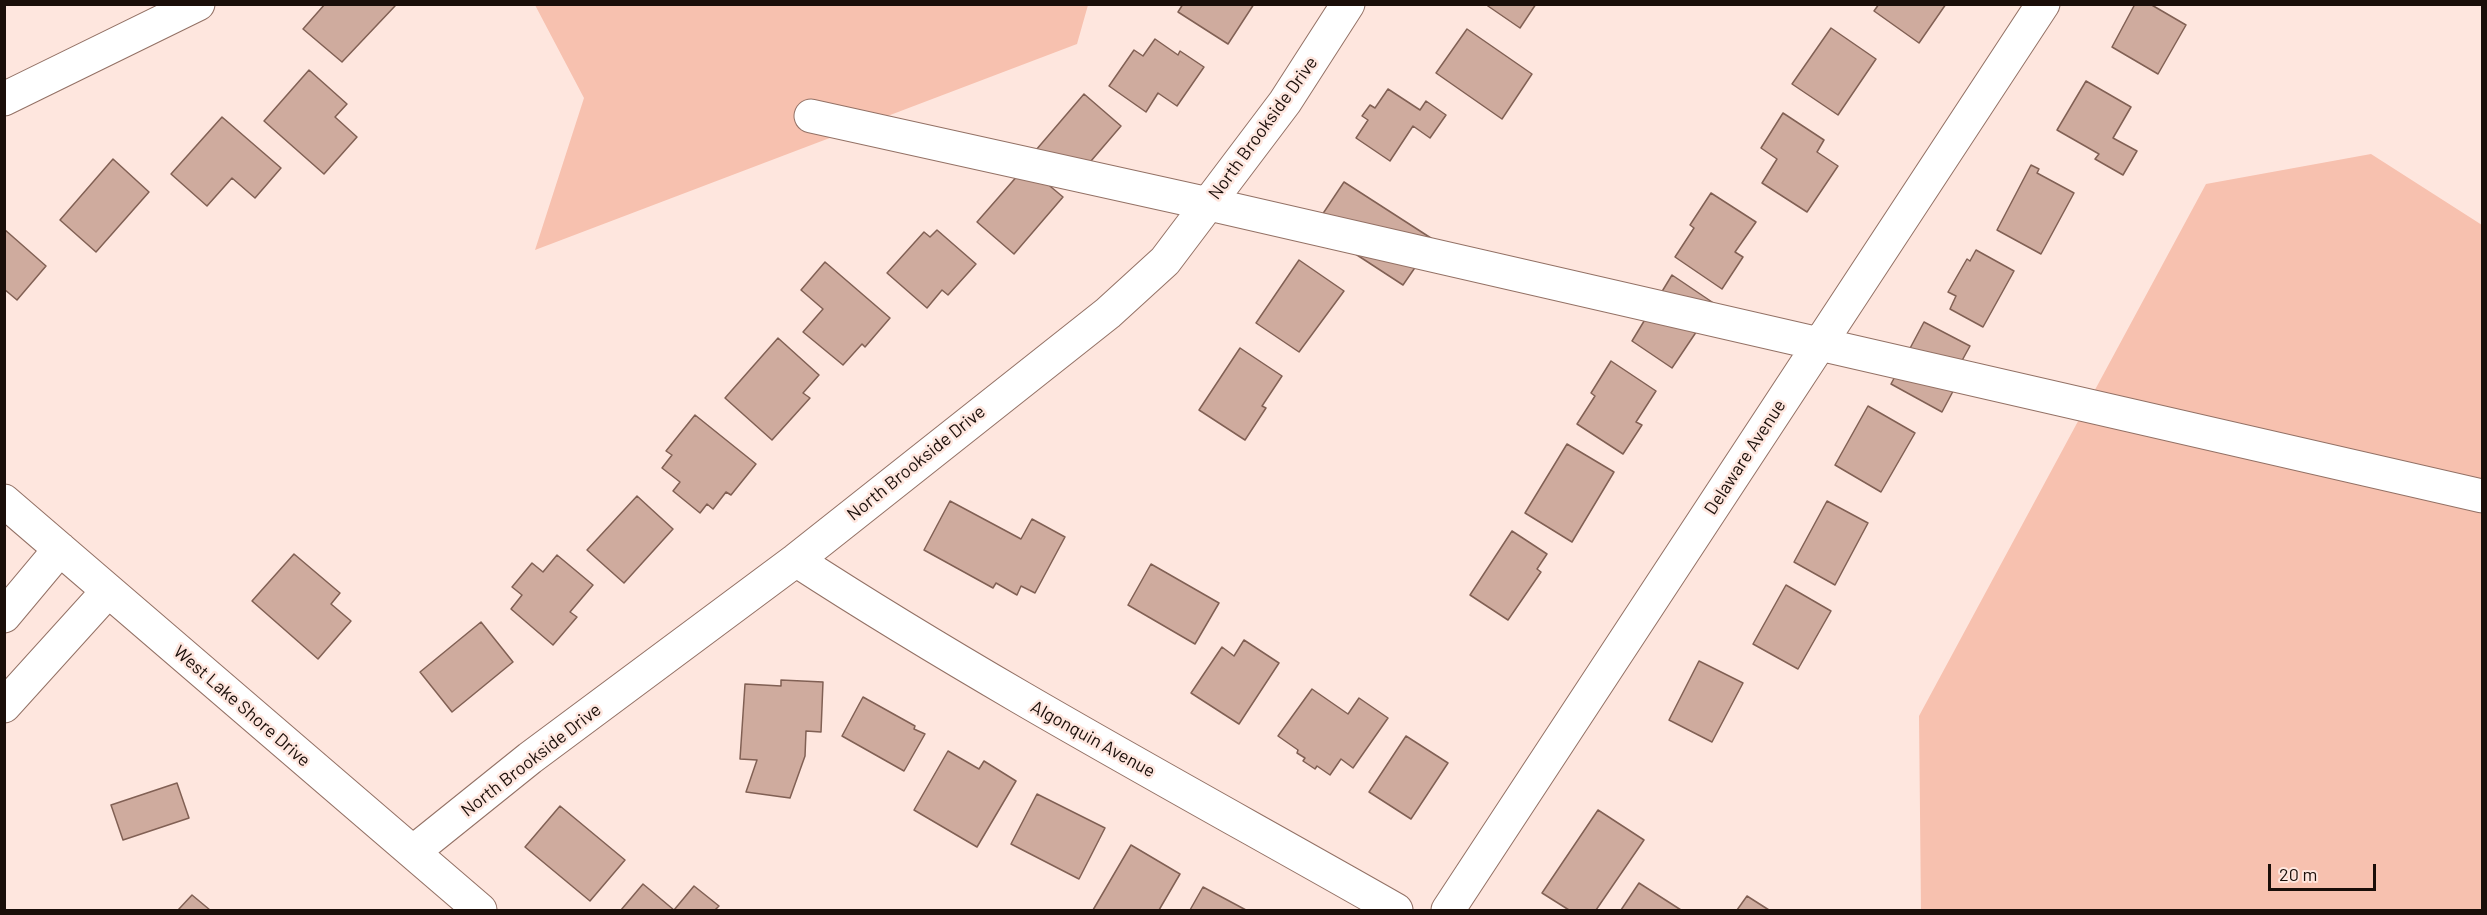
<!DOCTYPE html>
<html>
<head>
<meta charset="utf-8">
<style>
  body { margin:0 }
  #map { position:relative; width:2487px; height:915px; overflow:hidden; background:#fee6de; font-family:Barlow,sans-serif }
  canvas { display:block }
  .frame { position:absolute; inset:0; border:6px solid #1a0e09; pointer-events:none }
  .scale { position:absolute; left:2268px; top:864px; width:108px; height:27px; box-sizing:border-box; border:3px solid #1a0e09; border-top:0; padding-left:8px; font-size:18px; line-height:21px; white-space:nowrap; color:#1a0e09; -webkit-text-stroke:4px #fee6de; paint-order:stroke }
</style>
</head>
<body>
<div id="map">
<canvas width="2487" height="915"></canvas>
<div class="frame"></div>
<div class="scale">20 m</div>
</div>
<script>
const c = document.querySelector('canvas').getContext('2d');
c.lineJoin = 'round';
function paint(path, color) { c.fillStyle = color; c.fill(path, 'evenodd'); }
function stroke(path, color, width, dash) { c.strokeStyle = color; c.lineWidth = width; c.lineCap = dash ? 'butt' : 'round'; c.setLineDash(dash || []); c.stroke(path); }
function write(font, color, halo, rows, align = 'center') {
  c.font = font + ' Barlow,sans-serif'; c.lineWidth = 5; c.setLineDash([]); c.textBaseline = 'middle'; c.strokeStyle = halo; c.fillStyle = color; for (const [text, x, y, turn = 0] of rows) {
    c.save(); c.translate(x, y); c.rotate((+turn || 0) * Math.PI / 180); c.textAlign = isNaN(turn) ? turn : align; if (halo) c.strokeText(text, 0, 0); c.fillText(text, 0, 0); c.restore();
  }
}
paint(new Path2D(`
  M 535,5 L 1088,5 L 1077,44 L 535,250 L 584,98 Z
  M 2371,154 L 2482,225 L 2482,910 L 1921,910 L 1919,716 L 2206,184 Z`), '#f7c1af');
const building = new Path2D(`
  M 325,4 L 394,4 L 395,6 L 342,62 L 303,29 Z
  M 1183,4 L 1254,4 L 1228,44 L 1178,12 Z
  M 1485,4 L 1536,4 L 1520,28 Z
  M 1879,4 L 1946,4 L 1919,43 L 1874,11 Z
  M 2135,4 L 2150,4 L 2186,25 L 2158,74 L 2112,47 Z
  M 1831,28 L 1876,59 L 1838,115 L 1792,84 Z
  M 1467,29 L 1532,74 L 1502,119 L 1436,73 Z
  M 1155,39 L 1178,55 L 1180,51 L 1204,67 L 1177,106 L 1158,93 L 1146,112 L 1109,86 L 1134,50 L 1143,56 Z
  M 309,70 L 347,104 L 335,117 L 357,137 L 324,174 L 264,121 Z
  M 2086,81 L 2131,107 L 2113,138 L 2137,151 L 2123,175 L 2095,159 L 2099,154 L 2057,130 Z
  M 1388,89 L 1420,110 L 1426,101 L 1446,115 L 1430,138 L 1413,126 L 1390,161 L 1356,138 L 1368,120 L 1362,116 L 1370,105 L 1375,108 Z
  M 1084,94 L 1121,126 L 1073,182 L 1036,150 Z
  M 1783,113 L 1824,140 L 1817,152 L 1838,166 L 1807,212 L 1762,183 L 1777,159 L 1761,148 Z
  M 222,117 L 281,168 L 255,198 L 232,178 L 207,206 L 171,174 Z
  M 113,159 L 149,192 L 96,252 L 60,220 Z
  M 2031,165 L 2039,169 L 2037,173 L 2074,193 L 2041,254 L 1997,230 Z
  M 1026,166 L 1063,197 L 1014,254 L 977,222 Z
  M 1344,182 L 1434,240 L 1403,285 L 1314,227 Z
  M 1711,193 L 1756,222 L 1735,252 L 1743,257 L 1722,289 L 1675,257 L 1694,228 L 1690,225 Z
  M 4,229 L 46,266 L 17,300 L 4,289 Z
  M 937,230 L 976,264 L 948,295 L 942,290 L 927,308 L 887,273 L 924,232 L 930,237 Z
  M 1976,250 L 2014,271 L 1983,327 L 1950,309 L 1956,296 L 1948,292 L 1967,259 L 1970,261 Z
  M 1299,260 L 1344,291 L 1299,352 L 1256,323 Z
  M 825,262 L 890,318 L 865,347 L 862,344 L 843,365 L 803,332 L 823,309 L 801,290 Z
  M 1672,275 L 1715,304 L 1672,368 L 1632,341 Z
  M 1924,322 L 1970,346 L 1953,377 L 1959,380 L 1942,412 L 1891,384 Z
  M 778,338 L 819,375 L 803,393 L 810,398 L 772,440 L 725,398 Z
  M 1240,348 L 1282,376 L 1262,406 L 1266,408 L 1245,440 L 1199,410 Z
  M 1611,361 L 1656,391 L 1636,422 L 1642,425 L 1623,454 L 1577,424 L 1595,396 L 1591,393 Z
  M 1868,406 L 1915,433 L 1881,492 L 1835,465 Z
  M 695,415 L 756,464 L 731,495 L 726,492 L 713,509 L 707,504 L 700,513 L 673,491 L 680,482 L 662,468 L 672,455 L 666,451 Z
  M 1567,444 L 1614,472 L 1572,542 L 1525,513 Z
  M 637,496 L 673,529 L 624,583 L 587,550 Z
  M 950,501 L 1021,539 L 1032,519 L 1065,537 L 1035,593 L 1021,586 L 1017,595 L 996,583 L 993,588 L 924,550 Z
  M 1827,501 L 1868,523 L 1835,585 L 1794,562 Z
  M 1512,531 L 1547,554 L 1537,569 L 1541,572 L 1508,620 L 1470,595 Z
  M 294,554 L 340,593 L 331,604 L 351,621 L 318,659 L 252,601 Z
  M 557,555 L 593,585 L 570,612 L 577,617 L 553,645 L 511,609 L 522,595 L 512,587 L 532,563 L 543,572 Z
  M 1151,564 L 1219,603 L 1195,644 L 1128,605 Z
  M 1786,585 L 1831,611 L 1798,669 L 1753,644 Z
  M 481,622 L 513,662 L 452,712 L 420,672 Z
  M 1244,640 L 1279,663 L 1239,724 L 1191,693 L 1222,647 L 1234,656 Z
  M 1699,661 L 1743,683 L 1712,742 L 1669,720 Z
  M 781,680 L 823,682 L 821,732 L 806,731 L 805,756 L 790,798 L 746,792 L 757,760 L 740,759 L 745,684 L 781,686 Z
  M 1312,689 L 1348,714 L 1359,698 L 1388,718 L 1353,768 L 1341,759 L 1330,775 L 1317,766 L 1315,769 L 1303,761 L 1305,758 L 1297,753 L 1298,750 L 1278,736 Z
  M 863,697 L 915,726 L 914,729 L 925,734 L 904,771 L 842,736 Z
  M 1406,736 L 1448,763 L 1411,819 L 1369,792 Z
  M 948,751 L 979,769 L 984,761 L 1016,781 L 977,847 L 914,810 Z
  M 177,783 L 189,818 L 123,840 L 111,805 Z
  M 1037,794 L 1105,828 L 1079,879 L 1011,844 Z
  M 560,806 L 625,860 L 590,901 L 525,847 Z
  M 1598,810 L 1644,840 L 1596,910 L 1569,910 L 1542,893 Z
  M 1131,845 L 1180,874 L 1159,910 L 1093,910 Z
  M 1639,883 L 1681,910 L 1621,910 Z
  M 643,884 L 674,910 L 694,886 L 719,906 L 715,910 L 621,910 Z
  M 1203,887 L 1246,910 L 1190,910 Z
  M 192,895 L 210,910 L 178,910 Z
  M 1747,896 L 1769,910 L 1737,910 Z`);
paint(building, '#cfab9e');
stroke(building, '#816054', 1.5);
const minor = new Path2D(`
  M 4,99 L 198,4
  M 811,116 L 1209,204 L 2482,496
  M 4,501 L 480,910
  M 796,560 C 990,686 1194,795 1396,910
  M 4,616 L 60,549
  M 4,706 L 108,591
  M 413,852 L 530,758 L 796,560 L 1108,313 L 1165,261 L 1285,102 L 1348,4
  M 1448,910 L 2043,4`);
stroke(minor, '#937165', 35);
stroke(minor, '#fff', 33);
write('18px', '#1a0e09', '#fee6de', [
  ["North Brookside Drive",1263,128,-54],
  ["Delaware Avenue",1745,457,-57],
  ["North Brookside Drive",916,463,-39],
  ["West Lake Shore Drive",242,706,41],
  ["Algonquin Avenue",1093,739,29],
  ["North Brookside Drive",531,760,-38]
]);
</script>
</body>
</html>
